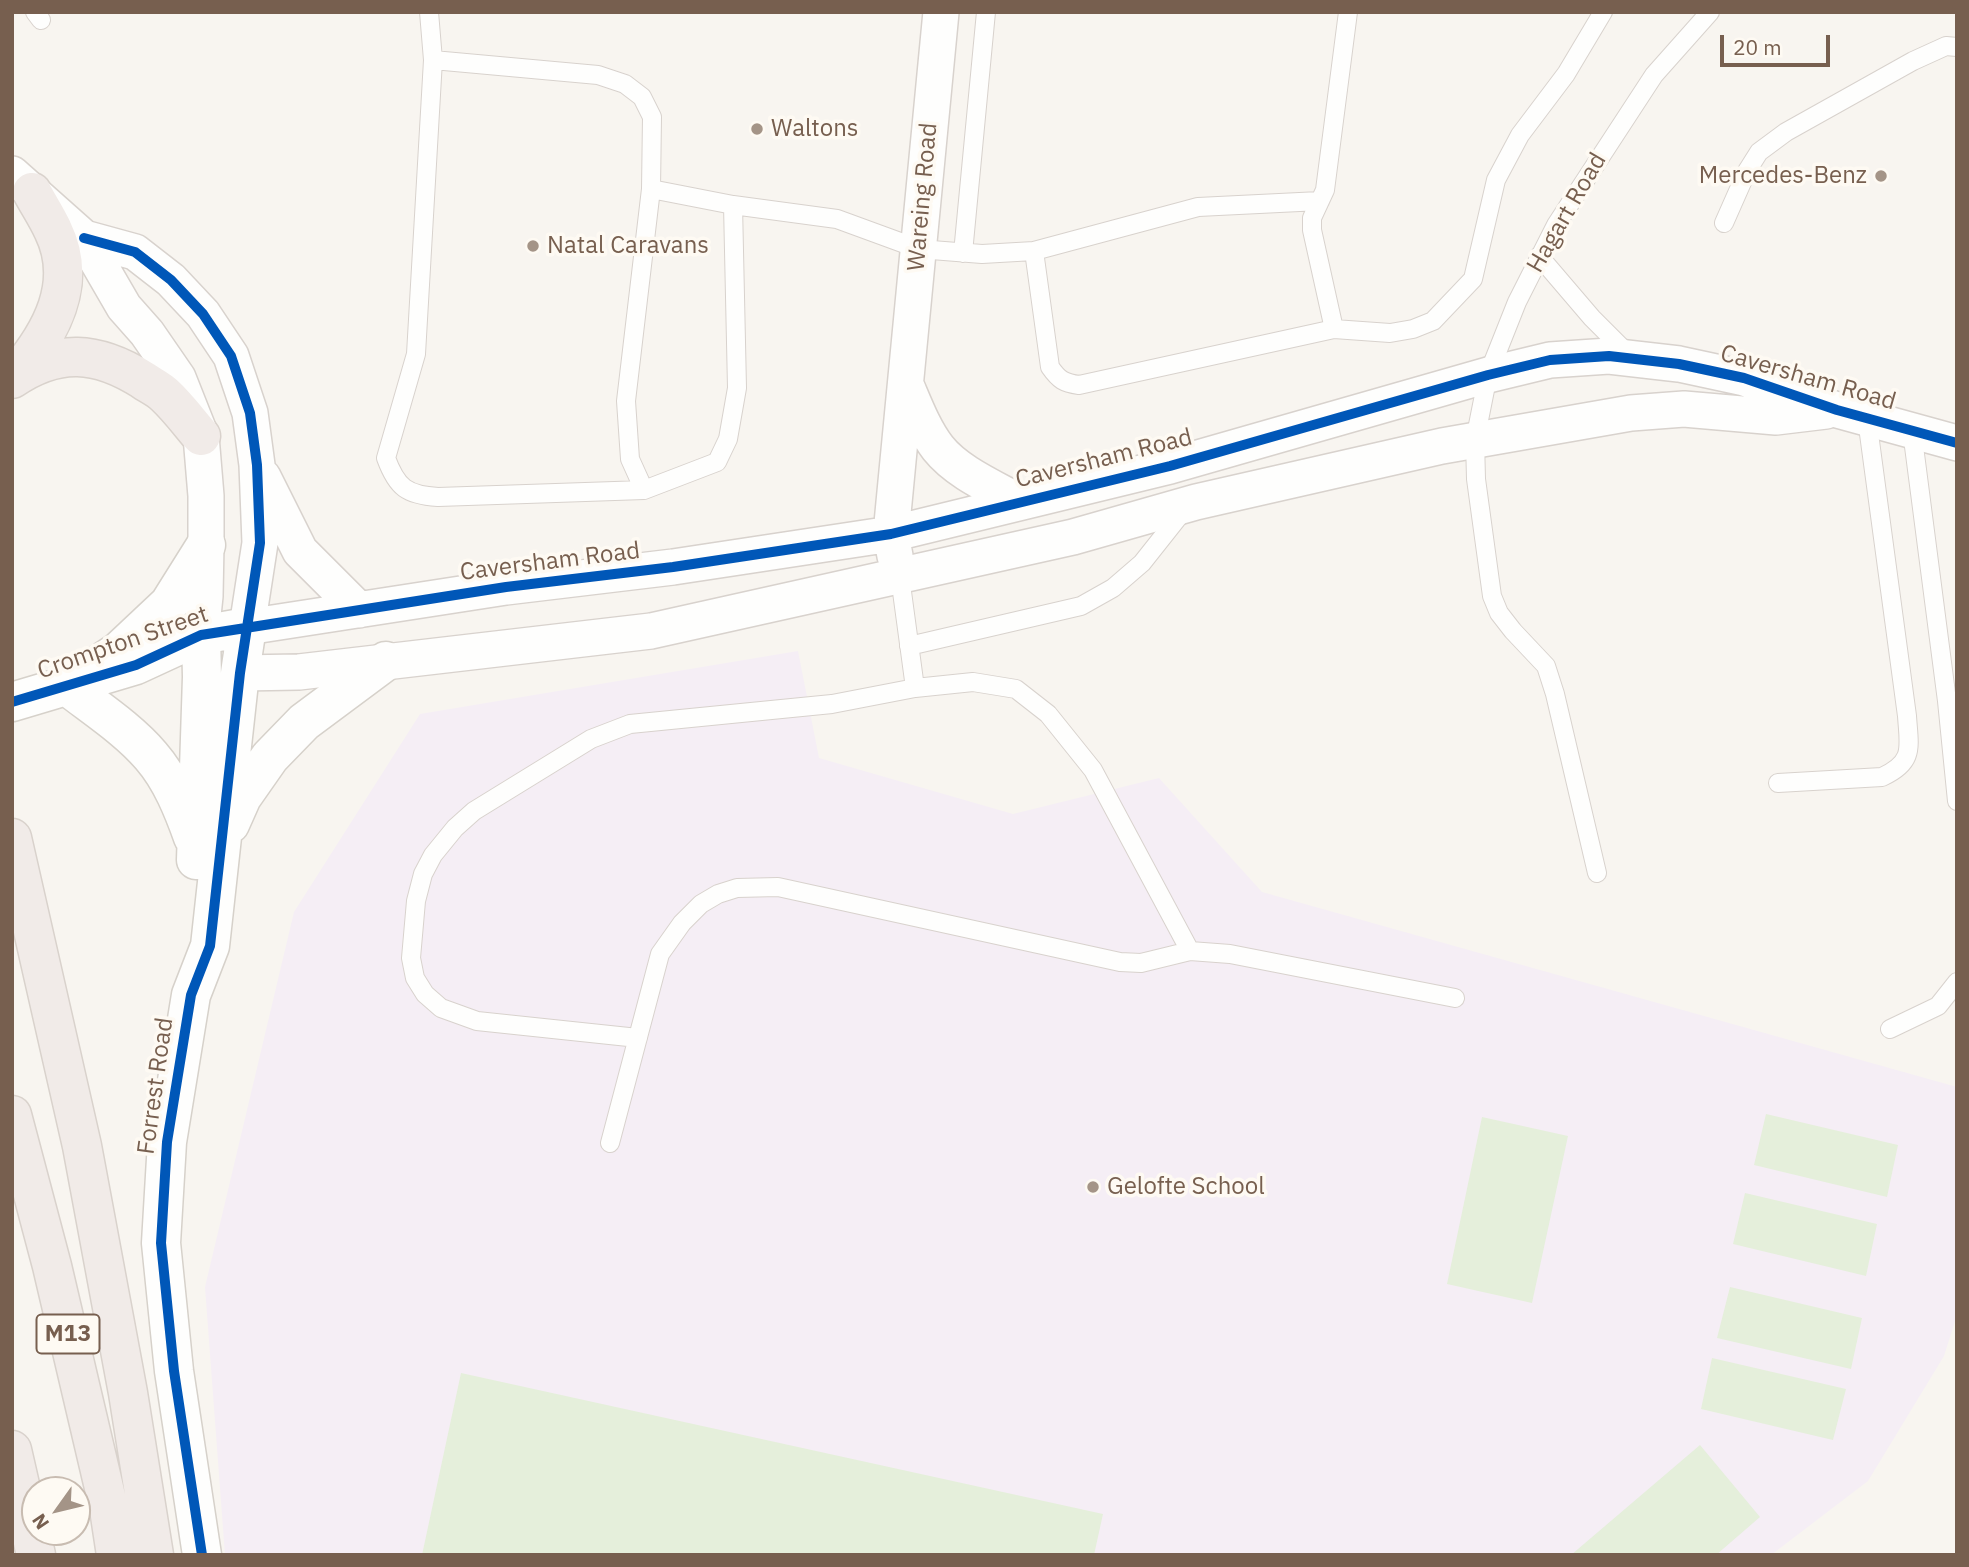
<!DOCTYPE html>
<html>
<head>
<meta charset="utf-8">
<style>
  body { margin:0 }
  #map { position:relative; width:1969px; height:1567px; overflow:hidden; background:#f8f5f0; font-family:"IBM Plex Sans",sans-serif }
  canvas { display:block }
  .frame { position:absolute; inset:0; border:14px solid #775f4f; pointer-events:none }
  .north { position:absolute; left:21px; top:1476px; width:70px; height:70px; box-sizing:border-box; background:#fefaf3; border:2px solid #c8bcb1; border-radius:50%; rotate:236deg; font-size:19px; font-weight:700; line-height:28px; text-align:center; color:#775f4f }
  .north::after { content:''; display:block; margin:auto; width:24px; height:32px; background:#a49487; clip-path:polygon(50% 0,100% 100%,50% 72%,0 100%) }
  .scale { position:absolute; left:1720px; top:35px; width:110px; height:32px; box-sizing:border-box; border:4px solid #775f4f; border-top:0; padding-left:9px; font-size:21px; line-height:24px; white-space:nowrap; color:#775f4f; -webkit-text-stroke:5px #fefaf3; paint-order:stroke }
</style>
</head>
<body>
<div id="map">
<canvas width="1969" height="1567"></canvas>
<div class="frame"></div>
<div class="north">N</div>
<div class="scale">20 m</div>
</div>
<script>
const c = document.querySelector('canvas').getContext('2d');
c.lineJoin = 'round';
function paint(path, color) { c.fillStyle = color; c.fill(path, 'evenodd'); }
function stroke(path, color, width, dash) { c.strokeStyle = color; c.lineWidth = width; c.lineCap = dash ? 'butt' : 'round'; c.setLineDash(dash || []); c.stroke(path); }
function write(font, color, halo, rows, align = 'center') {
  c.font = font + ' "IBM Plex Sans",sans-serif'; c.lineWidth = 7; c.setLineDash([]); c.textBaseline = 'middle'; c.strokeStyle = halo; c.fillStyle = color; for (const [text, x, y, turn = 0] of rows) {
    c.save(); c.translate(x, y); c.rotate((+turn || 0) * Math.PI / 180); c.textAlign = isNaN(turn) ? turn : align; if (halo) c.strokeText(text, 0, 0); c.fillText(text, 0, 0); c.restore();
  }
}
paint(new Path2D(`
  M 798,651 L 819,758 L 1013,814 L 1159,778 L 1262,892 L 1957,1087 L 1957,1315 L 1944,1356 L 1868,1481 L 1771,1555 L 225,1555 L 205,1287 L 294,912 L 420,714 Z`), '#f5eef5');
paint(new Path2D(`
  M 1766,1114 L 1898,1145 L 1887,1197 L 1754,1165 Z
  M 1482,1117 L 1568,1136 L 1532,1303 L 1447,1284 Z
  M 1745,1193 L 1877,1224 L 1866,1276 L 1733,1244 Z
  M 1730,1287 L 1862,1318 L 1851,1369 L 1717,1338 Z
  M 1712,1358 L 1846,1389 L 1833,1440 L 1701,1409 Z
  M 461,1373 L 1103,1514 L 1094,1555 L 422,1555 Z
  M 1700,1445 L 1760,1517 L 1716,1555 L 1571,1555 Z`), '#e5efdb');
const lane = new Path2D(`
  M 35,12 L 41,20
  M 429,12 L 433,60 L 416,354 L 386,458 C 397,488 407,495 438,497 L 644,490 L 717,462 L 728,439 L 737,388 L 733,205
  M 433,60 L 598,75 L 625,84 L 642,97 L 652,117 L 651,189 L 626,401 L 630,459 L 644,490
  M 651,189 L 733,205 L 837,219 L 919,249 L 982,254 L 1034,251 L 1198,207 L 1320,201
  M 1724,223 L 1747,171 L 1759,152 L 1786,132 L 1913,61 L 1946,46 L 1957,47
  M 1034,251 L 1050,367 C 1059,380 1064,383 1079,385 L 1334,329 L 1390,333 L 1413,329 L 1433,321 L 1473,279 L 1496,180 L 1520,135 L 1566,74 L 1603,12
  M 963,253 L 986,12
  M 1539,256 L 1592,318 L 1628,354
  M 1334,329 L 1312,230 L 1312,218 L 1325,190 L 1348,12
  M 1912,431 L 1947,701 L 1957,801
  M 900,577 L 915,688
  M 909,646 L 1081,606 L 1113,588 L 1142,563 L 1184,510
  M 1778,783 L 1882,777 C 1915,762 1909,747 1907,716 L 1867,419
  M 1597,873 L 1555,694 L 1546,666 L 1513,631 L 1499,613 L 1492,596 L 1476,479 L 1475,440 L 1488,375 L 1517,302 L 1556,225 L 1654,75 L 1710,12
  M 1890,1029 L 1938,1006 L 1957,982
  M 638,1038 L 477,1021 L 441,1008 L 425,994 L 415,978 L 411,958 L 416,901 L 423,874 L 433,855 L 455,828 L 474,811 L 591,739 L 630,724 L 832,704 L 915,688 L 973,682 L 1016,689 L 1048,714 L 1093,770 L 1190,951
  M 610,1143 L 660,954 L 682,923 L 701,904 L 718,894 L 737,888 L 778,887 L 1120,962 L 1141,963 L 1190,951 L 1230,954 L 1455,998`);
const street = new Path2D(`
  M 12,174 L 84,238 L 124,307 L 147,333 L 178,378 L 201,436 L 206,496 L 206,545 L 205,596 L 201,635
  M 84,238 L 135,252 L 171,280 L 203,314 L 231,356 L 250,413 L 257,465 L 260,543 L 247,627 L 506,587 L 673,567 L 891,534 L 1170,466 L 1488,375 L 1550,360 L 1609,356 L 1679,364 L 1744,378 L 1837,410 L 1957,443
  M 906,385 C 915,406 924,430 938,448 C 957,472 992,487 1019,502
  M 263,477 L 300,551 L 359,610
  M 895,556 L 891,534 L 941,12
  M 240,673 L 299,672 L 651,631 L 1073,537 L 1196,502 L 1442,446 L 1631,413 L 1684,409 L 1776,417 L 1826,411`);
const secondary = new Path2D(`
  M 95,667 L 119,651 L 169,604 L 206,545
  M 67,686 C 95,708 128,729 151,756 C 171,779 183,809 193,837
  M 12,702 L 136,665 L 201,635 L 247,627 L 240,673 L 210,946 L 191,995 L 167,1142 L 161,1243 L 174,1371 L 202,1555
  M 230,824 L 242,797 L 270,757 L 304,722 L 386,661
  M 196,860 L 202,677 L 201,635`);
const highway = new Path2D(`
  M 17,373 C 51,333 79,283 53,230 C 47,217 39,205 32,192
  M 12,379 C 58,348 97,351 143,380 C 150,385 159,389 165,395 C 178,407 189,422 201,436
  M 12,838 L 82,1146 L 128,1393 L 154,1555
  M 12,1115 L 52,1266 L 109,1509 L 116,1555
  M 12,1450 L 36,1555`);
stroke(lane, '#d8d2cd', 20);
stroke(street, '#d8d2cd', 38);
stroke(secondary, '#d6d1ca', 41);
stroke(highway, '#d9d2cc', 41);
stroke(lane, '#fefefd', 18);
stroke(street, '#fefefd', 35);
stroke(secondary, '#fefefd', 38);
stroke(highway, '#f1ebe8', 38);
stroke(new Path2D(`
  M 84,238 L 135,252 L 171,280 L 203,314 L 231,356 L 250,413 L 257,465 L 260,543 L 240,673 L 210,946 L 191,995 L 167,1142 L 161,1243 L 174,1371 L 202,1555
  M 12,702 L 136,665 L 201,635 L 506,587 L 673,567 L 891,534 L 1170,466 L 1488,375 L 1550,360 L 1609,356 L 1679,364 L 1744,378 L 1837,410 L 1957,443`), '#0057b8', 10);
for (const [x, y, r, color] of [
  [757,129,7,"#a49487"],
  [1881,176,7,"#a49487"],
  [533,246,7,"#a49487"],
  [1093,1187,7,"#a49487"]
]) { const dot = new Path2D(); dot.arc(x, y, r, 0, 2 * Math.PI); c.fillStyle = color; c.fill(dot); stroke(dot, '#fefaf3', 2.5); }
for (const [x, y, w] of [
  [68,1334,63]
]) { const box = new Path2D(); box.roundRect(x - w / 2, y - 19.5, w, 39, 5); c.fillStyle = '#fefaf3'; c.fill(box); stroke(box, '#775f4f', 2); }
write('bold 23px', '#775f4f', null, [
  ["M13",68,1334]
]);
write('24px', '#775f4f', '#fefaf3', [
  ["Waltons",771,129],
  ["Mercedes-Benz",1867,176,"right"],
  ["Natal Caravans",547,246],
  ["Gelofte School",1107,1187]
], 'left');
write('24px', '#775f4f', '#fefaf3', [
  ["Wareing Road",923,197,-85],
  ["Hagart Road",1567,213,-60],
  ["Caversham Road",1808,378,16],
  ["Caversham Road",1104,459,-14],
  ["Caversham Road",550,562,-7],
  ["Crompton Street",123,643,-19],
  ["Forrest Road",156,1086,-82]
]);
</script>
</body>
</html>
